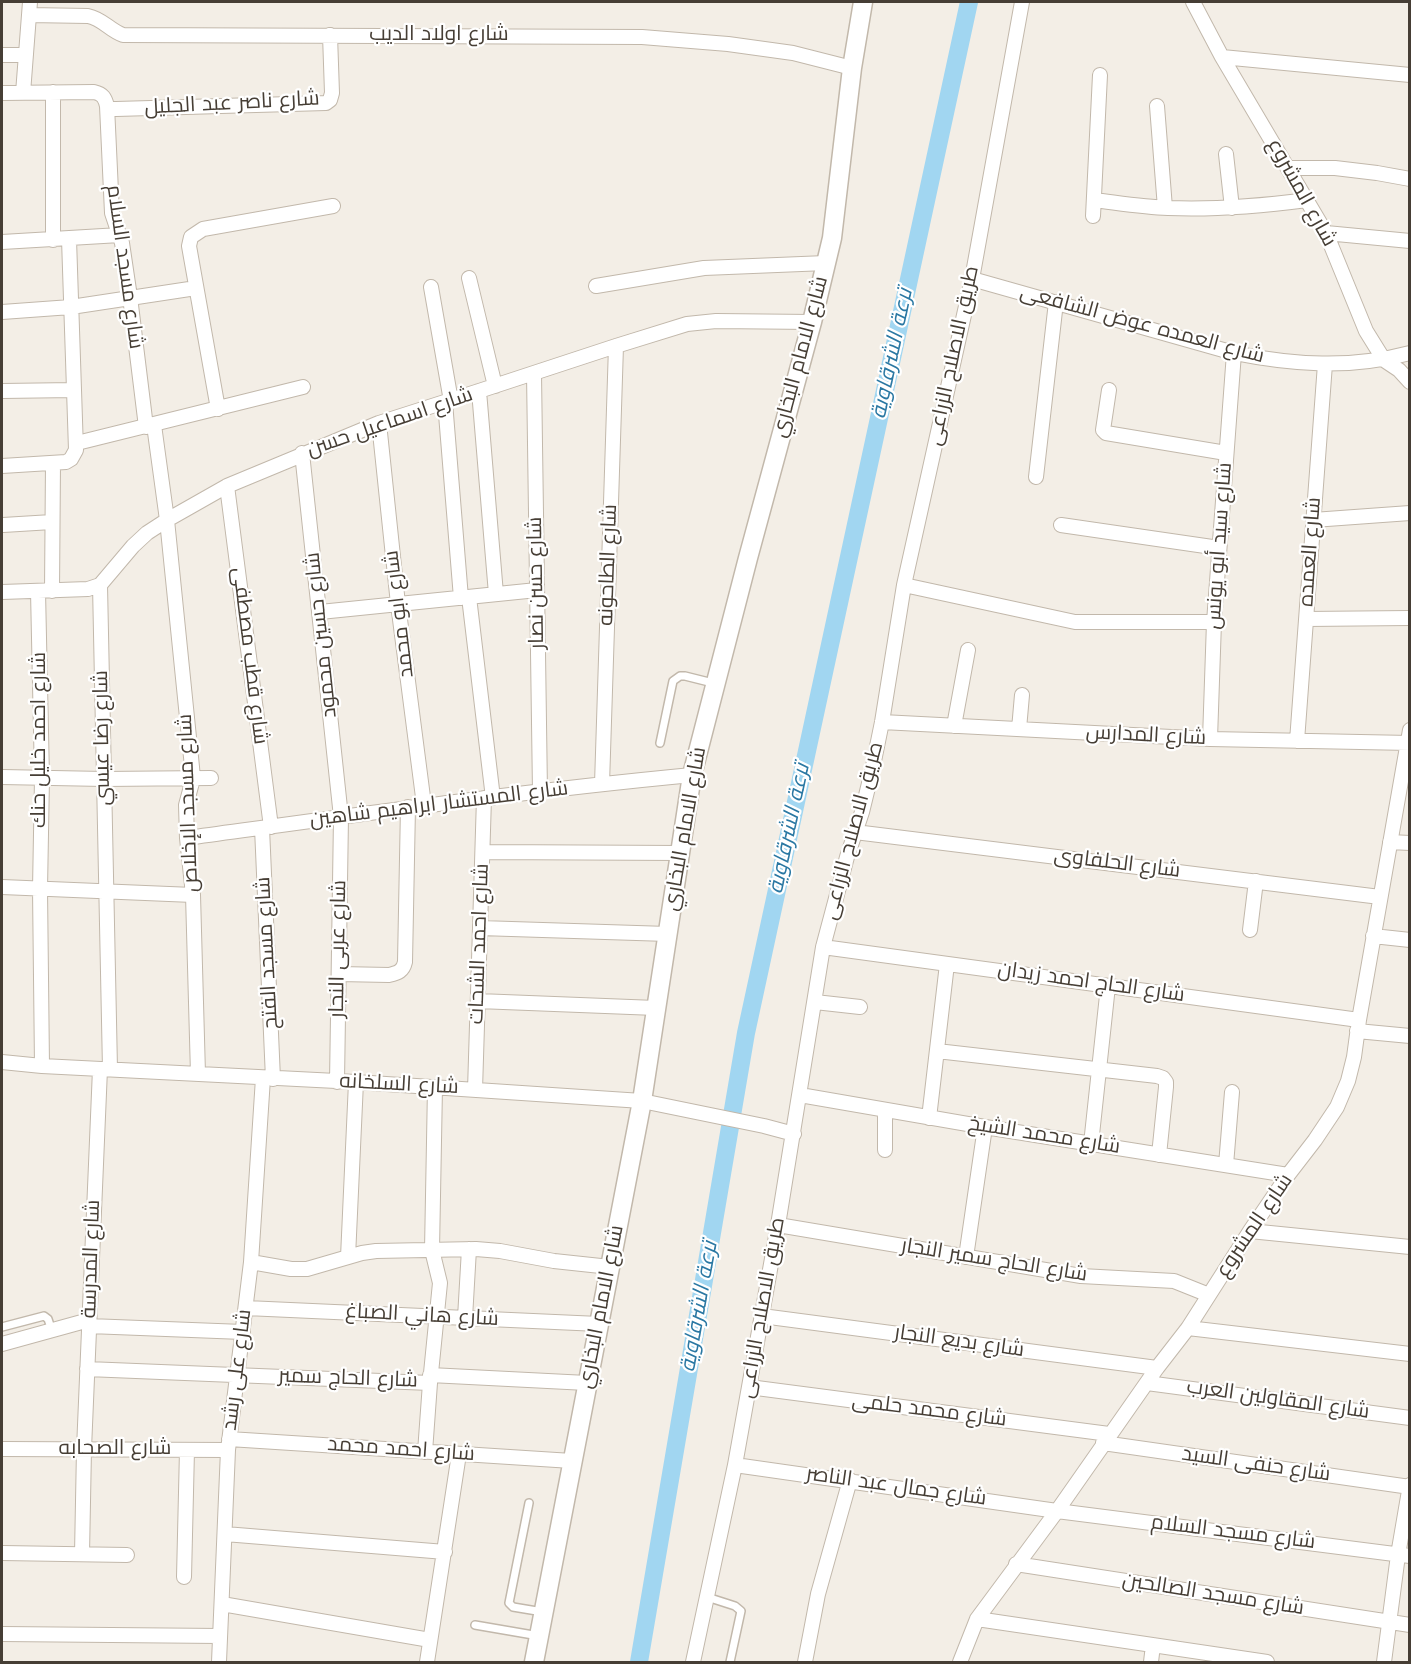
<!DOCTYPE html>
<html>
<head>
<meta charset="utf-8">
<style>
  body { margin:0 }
  #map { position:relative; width:1411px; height:1664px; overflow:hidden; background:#f3eee6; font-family:Jost,sans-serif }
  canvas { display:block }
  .frame { position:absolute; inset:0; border:3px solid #463e35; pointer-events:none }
</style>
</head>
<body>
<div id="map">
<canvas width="1411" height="1664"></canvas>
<div class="frame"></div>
</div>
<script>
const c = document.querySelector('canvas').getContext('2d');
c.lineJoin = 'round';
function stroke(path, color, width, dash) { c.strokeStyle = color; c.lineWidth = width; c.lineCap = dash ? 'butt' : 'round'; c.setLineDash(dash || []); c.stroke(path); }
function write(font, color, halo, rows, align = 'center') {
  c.font = font + ' Jost,Cairo,sans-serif'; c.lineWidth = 4.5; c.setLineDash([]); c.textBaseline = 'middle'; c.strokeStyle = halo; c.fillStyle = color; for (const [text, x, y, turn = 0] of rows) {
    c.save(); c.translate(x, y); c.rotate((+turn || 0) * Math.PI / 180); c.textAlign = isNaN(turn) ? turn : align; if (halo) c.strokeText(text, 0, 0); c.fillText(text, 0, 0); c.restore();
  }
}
stroke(new Path2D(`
  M 639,1662 L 746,1033 L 969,2`), '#a1d6f1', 18);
const service = new Path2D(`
  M 660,743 L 673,681 L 680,676 L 685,676 L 713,683
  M 2,1327 L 44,1316 L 48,1319 L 52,1331
  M 529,1503 L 509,1603 L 513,1607 L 543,1612
  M 707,1597 L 735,1606 L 741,1611 L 730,1662
  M 475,1625 L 539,1636`);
const minor = new Path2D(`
  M 1193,2 L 1222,57 L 1326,233 L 1366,331 L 1384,360 L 1399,370 L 1410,382
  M 29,15 L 88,16 C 103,19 109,30 123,35 L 642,37 L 728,44 L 793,53 L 852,68
  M 2,55 L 26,55
  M 1222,57 L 1410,75
  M 53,92 L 53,240
  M 2,93 L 94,92 C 103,94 105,98 107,106 L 112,213 L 122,243 L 130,297 L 146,427
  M 23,93 L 30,2
  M 107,106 L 111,109 L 116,109 L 326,103 L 330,100 L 332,93 L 330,35
  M 1157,106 L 1165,208
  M 1226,154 L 1232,208
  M 1288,168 L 1335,168 L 1377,173 L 1410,179
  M 1094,200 C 1119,203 1144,207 1168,208 C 1215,210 1261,206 1307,200
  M 1093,216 L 1100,75
  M 1326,233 L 1410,241
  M 2,242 L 120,235
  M 469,278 L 495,386
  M 972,279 L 1234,353 C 1294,365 1350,369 1410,353
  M 596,286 L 704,268 L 826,263
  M 431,287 L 451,401
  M 2,312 L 71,307 L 196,288
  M 534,374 L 540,792
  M 1109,390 L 1103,430 L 1106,433 L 1226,453
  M 2,391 L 74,390
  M 479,391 L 496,594
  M 445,402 L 461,598
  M 218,409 L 189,246 L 191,237 L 203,229 L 333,206
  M 379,423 L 398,604 L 424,805
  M 154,425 L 167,520 L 192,767 L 193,779 L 186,805 L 187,838 L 193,895 L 198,1074
  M 77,443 L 303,387
  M 302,453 L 341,817 L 337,1082
  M 2,466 L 66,462 L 71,459 L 76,450 L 69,239
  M 1036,477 L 1056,302
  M 227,486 L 271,827
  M 1313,520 L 1410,513
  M 3,525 L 52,522
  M 1061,525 L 1219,548
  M 100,585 L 110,1069
  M 904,585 L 1075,622 L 1214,622
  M 38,591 L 42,778 L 40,889 L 42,1066
  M 52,591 L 53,463
  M 2,592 L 88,589 L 100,585 L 133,546 L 147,533 L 167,520 L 227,486 L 379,423 L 479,391 L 616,346 L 687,324 L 716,321 L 812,322
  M 469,597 L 493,798
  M 320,612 L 537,590
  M 1306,619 L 1410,618
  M 882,722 L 1210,739 L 1410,743
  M 954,726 L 968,650
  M 1019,729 L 1022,695
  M 1210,739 L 1214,622 L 1234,353
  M 1297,741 L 1325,364
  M 2,777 L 104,779 L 211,778
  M 602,784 L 616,346
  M 262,828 L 273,1079
  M 855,832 L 1380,897
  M 187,838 C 355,815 523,791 692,775
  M 1390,842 L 1410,843
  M 483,852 L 680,853
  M 2,887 L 193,895
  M 480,928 L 668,934
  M 1250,930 L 1256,881
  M 1373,936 L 1410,940
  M 823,947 L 1359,1020
  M 339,974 L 389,975 C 398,973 403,971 405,962 L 408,807
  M 478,1001 L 656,1008
  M 815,1002 L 860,1007
  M 1357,1031 L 1410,1036
  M 937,1051 L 1157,1076 L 1163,1078 L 1166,1082 L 1166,1087 L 1159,1155
  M 2,1062 L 42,1066 L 356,1082 L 642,1101 L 764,1126 L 794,1134
  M 475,1090 L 484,798
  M 800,1095 L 985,1127 L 1288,1175
  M 885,1110 L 885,1150
  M 929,1118 L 947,964
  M 1091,1144 L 1108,986
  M 1226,1165 L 1232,1092
  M 778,1225 L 1081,1276 L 1174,1281 L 1209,1295
  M 1250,1231 L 1410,1247
  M 348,1257 L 356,1082
  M 966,1257 L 985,1127
  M 251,1262 L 291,1269 L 307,1269 L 362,1253 L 376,1251 L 476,1249 L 500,1251 L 554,1261 L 610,1267
  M 246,1308 L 599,1324
  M 762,1316 L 1157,1368
  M 465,1318 L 469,1249
  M 89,1326 L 243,1332
  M 1188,1328 L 1410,1354
  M 2,1344 L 89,1320
  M 87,1369 L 430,1383
  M 430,1375 L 587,1383
  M 1147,1383 L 1410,1418
  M 749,1387 L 1109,1434
  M 229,1439 L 572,1461
  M 1103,1443 L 1410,1487
  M 2,1449 L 228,1450
  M 425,1452 L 430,1383 L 440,1283 L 432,1250 L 435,1087
  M 735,1465 L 1057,1511 L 1410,1556
  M 225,1534 L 445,1552
  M 2,1553 L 127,1555
  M 82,1554 L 84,1449 L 100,1069
  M 1016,1564 L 1410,1625
  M 184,1577 L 187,1450
  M 222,1604 L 430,1640
  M 977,1619 L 1267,1662
  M 2,1634 L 220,1636
  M 219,1662 L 228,1450 L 251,1262 L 263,1078
  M 427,1662 L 459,1454
  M 693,1662 L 735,1465 L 778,1225 L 823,947 L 847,857 L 862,812 L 872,771 L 882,722 L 904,585 L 972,279 L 1022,2
  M 805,1662 L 818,1594 L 850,1480
  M 960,1662 L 977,1619 L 1057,1511 L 1157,1368 L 1188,1328 L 1250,1231 L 1288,1175 L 1315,1140 L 1337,1107 L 1348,1081 L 1354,1057 L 1359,1020 L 1410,730
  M 1151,1662 L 1153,1645
  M 1384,1662 L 1398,1555 L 1410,1485`);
const tertiary = new Path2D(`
  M 534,1662 L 642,1101 L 692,775 L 748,558 L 812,322 L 832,238 L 852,68 L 863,2`);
stroke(service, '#c2b8ab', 10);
stroke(minor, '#c2b8ab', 16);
stroke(tertiary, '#c2b8ab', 21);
stroke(service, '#fff', 7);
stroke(minor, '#fff', 14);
stroke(tertiary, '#fff', 18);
write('21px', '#463e35', '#fff', [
  ["شارع اولاد الديب",439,35],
  ["شارع ناصر عبد الجليل",232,104,-3],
  ["شارع المشروع",1301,193,61],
  ["شارع مسجد السلام",124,267,82],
  ["شارع العمده عوض الشافعى",1142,325,15],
  ["طريق الاصلاح الزراعى",954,356,-78],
  ["شارع الامام البخاري",801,357,-75],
  ["شارع اسماعيل حسن",390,423,-19],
  ["شارع سيد أبو يونس",1220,546,-86],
  ["شارع العمده",1311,552,-86],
  ["شارع الطاحونه",609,565,-88],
  ["شارع حسن نصار",537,583,-91],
  ["شارع ابو محمد",400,614,-97],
  ["شارع حسين محمود",322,635,-96],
  ["شارع قطب مصطفى",249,656,83],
  ["شارع المدارس",1146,736,3],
  ["شارع رضا عيسي",103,738,-91],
  ["شارع احمد خليل حنك",40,740,-90],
  ["شارع مسجد الإخلاص",189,803,-92],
  ["شارع المستشار ابراهيم شاهين",439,805,-7],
  ["شارع الامام البخاري",686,829,-80],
  ["طريق الاصلاح الزراعى",854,831,-75],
  ["شارع الحلفاوى",1117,864,7],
  ["شارع احمد الشحات",480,944,-88],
  ["شارع عربى النجار",339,949,-89],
  ["شارع مسجد الفتح",268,953,-93],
  ["شارع الحاج احمد زيدان",1091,983,8],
  ["شارع السلخانه",399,1085,3],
  ["شارع محمد الشيخ",1044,1136,9],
  ["شارع المشروع",1255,1226,-56],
  ["شارع المدرسة",92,1259,-88],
  ["شارع الحاج سمير النجار",994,1261,9],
  ["شارع الامام البخاري",602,1307,-79],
  ["طريق الاصلاح الزراعى",763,1308,-80],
  ["شارع هاني الصباغ",422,1316,3],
  ["شارع بديع النجار",959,1342,8],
  ["شارع على رشد",238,1370,-83],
  ["شارع الحاج سمير",348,1379,2],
  ["شارع المقاولين العرب",1278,1400,8],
  ["شارع محمد حلمى",929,1411,7],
  ["شارع الصحابه",115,1449],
  ["شارع احمد محمد",401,1450,4],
  ["شارع حنفى السيد",1256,1465,8],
  ["شارع جمال عبد الناصر",896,1487,8],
  ["شارع مسجد السلام",1233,1533,7],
  ["شارع مسجد الصالحين",1213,1595,9]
]);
write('italic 22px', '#2a78a3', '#fff', [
  ["ترعة الشرقاوية",893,354,-78],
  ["ترعة الشرقاوية",790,829,-78],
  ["ترعة الشرقاوية",700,1307,-80]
]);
</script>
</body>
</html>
